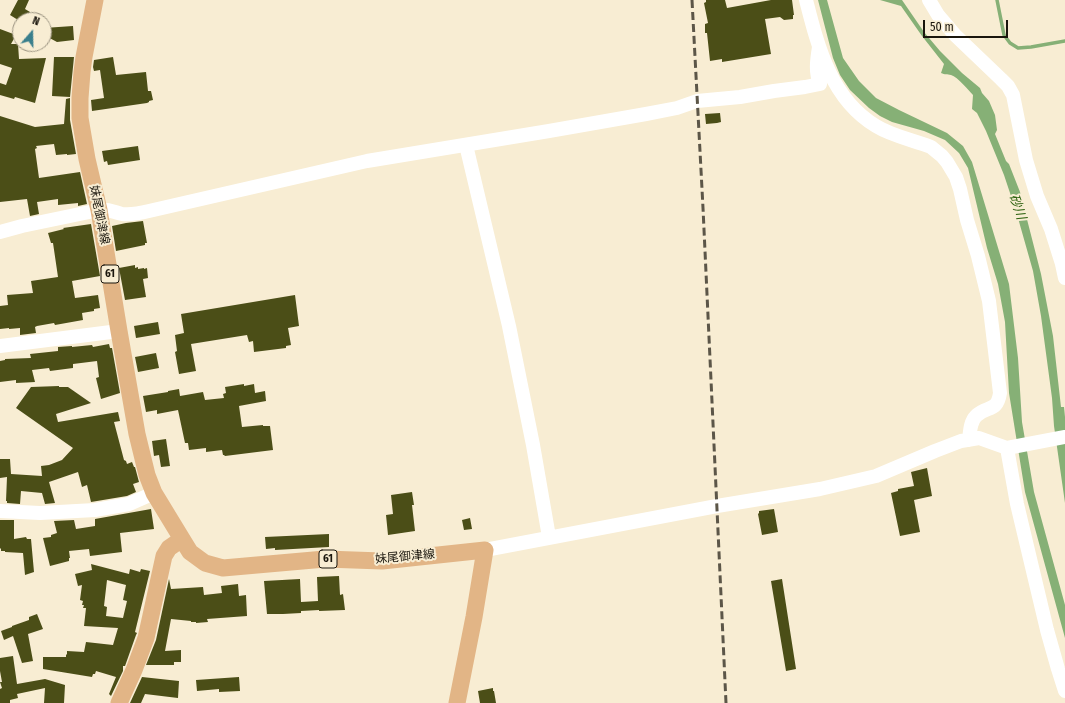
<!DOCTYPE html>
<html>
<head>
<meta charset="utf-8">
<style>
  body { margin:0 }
  #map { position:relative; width:1065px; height:703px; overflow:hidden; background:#f8edd3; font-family:"Fira Sans Condensed",sans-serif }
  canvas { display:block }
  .north { position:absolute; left:12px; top:12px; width:40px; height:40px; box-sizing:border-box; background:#f8edd3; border:1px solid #9f9784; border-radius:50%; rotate:20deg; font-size:11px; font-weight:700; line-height:16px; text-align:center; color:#1a160d }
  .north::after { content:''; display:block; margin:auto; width:14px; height:18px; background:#3a7f8c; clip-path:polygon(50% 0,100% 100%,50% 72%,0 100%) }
  .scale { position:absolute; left:923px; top:20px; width:85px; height:18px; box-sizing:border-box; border:2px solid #1a160d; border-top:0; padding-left:5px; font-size:12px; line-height:14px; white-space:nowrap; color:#1a160d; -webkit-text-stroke:3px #f8edd3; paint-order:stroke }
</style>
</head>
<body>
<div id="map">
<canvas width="1065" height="703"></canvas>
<div class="north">N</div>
<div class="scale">50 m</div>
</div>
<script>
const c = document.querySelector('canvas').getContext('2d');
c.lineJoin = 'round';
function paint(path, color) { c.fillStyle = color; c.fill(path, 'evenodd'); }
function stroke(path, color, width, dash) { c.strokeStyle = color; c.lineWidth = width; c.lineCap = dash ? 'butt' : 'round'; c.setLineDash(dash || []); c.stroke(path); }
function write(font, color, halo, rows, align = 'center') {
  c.font = font + ' "Fira Sans Condensed","Noto Sans JP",sans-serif'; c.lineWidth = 4; c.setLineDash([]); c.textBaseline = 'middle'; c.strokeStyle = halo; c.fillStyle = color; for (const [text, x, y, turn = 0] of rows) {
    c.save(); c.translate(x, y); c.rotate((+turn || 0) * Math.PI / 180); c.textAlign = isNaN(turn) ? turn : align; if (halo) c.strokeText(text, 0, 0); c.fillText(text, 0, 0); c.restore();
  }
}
paint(new Path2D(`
  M 818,0 L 827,0 L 843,58 L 859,81 L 876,98 L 899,110 L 947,133 L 963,146 L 972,162 L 1009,284 L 1018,358 L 1022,422 L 1034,492 L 1065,605 L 1065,638 L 1025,492 L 1009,393 L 1005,322 L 998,284 L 987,248 L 968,168 L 959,153 L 945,140 L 924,131 L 892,122 L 880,116 L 869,108 L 850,90 L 840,75 L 833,58 Z
  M 880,0 L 902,0 L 924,32 L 940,51 L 962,73 L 980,88 L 982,93 L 989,101 L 995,115 L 997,130 L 995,134 L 1006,161 L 1009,164 L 1020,192 L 1041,274 L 1053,336 L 1061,407 L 1064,407 L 1065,417 L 1065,503 L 1054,426 L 1052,398 L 1041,316 L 1033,271 L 1016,211 L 1004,175 L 986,131 L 977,113 L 972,109 L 973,95 C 968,90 958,77 951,75 C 947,74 945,75 941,73 L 944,64 L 922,36 L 901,6 Z`), '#86b076');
stroke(new Path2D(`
  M 997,0 L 1004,35 L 1010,43 L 1018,48 L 1031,47 L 1065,41`), '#86b076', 3.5);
paint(new Path2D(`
  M 18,0 L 29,0 L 25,9 L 30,12 L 25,20 L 18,20 L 10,15 Z
  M 706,0 L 725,0 L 727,8 L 771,0 L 792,0 L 794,15 L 793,15 L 793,19 L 784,20 L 780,17 L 765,19 L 771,54 L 722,62 L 722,59 L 710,61 L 707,33 L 705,33 L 705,24 L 708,23 L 704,3 L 706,2 Z
  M 73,26 L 74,40 L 57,42 L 44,35 L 44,28 Z
  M 0,29 L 16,35 L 11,44 L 18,44 L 19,59 L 46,58 L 35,103 L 15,97 L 14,99 L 0,95 L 0,83 L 6,85 L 12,68 L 0,64 Z
  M 54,57 L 74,57 L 70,97 L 52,96 Z
  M 113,57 L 116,75 L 146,72 L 148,91 L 151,91 L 153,100 L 149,101 L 149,102 L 147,103 L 92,111 L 91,100 L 104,98 L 100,70 L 94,71 L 93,67 L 94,60 Z
  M 70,98 L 70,120 L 76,154 L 67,155 L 67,154 L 56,155 L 54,144 L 36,146 L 37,148 L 35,149 L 39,178 L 80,172 L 87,204 L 78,206 L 78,203 L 58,205 L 58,199 L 37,202 L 39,214 L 30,216 L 27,199 L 0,202 L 0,116 L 35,127 L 64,124 L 66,99 Z
  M 720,113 L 721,122 L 717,123 L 706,124 L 705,114 Z
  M 138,146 L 140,160 L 108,165 L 107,161 L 104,162 L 102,151 Z
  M 143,221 L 147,243 L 145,243 L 145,245 L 116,251 L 112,226 L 126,223 Z
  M 91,224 L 100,276 L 72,281 L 75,298 L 98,295 L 100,308 L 94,309 L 94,311 L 82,313 L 83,320 L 55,325 L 54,323 L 37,326 L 35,327 L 36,333 L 20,335 L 20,328 L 9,329 L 9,328 L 0,329 L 0,306 L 8,305 L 7,295 L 33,293 L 31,281 L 58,277 L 53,243 L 51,243 L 48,233 L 64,229 L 63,228 Z
  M 135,265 L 135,268 L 138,267 L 138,269 L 144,268 L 144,269 L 147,268 L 148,278 L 143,279 L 146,297 L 125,300 L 119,268 Z
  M 295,295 L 299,326 L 288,328 L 291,345 L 286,346 L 286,348 L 254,352 L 253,341 L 249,342 L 247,335 L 191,344 L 196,371 L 179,374 L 175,352 L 177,351 L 175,335 L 184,333 L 181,314 Z
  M 158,322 L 160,334 L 136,338 L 134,326 Z
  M 109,344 L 110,348 L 112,348 L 120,393 L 101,399 L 96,378 L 99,377 L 97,361 L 73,364 L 73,368 L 50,371 L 49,368 L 32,370 L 35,382 L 16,383 L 16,380 L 0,382 L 0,361 L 5,360 L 5,359 L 31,358 L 30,354 L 58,351 L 58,347 L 72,346 L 72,347 L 92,345 L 93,347 Z
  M 156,353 L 159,368 L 138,372 L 135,357 Z
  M 244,384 L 244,386 L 254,384 L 255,393 L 265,391 L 266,401 L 239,406 L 242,427 L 263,425 L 263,426 L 270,426 L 273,450 L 225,456 L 224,455 L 223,455 L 222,450 L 206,452 L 206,448 L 189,450 L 188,443 L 185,443 L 178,410 L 157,414 L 157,410 L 146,412 L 143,396 L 168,392 L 168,391 L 179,389 L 180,396 L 203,392 L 205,400 L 224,398 L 223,394 L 226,393 L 225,387 Z
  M 59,386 L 59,387 L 68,387 L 91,403 L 56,414 L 58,422 L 118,412 L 120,421 L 114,422 L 124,460 L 126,461 L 127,464 L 132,462 L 134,467 L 135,467 L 139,482 L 133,484 L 136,492 L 127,496 L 91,502 L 87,485 L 82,487 L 78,472 L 49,482 L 55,503 L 45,504 L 42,493 L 21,491 L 20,504 L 7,503 L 7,501 L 6,501 L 7,477 L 0,478 L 0,459 L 10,459 L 11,474 L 42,476 L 41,466 L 49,465 L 62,460 L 73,448 L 16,408 L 31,387 Z
  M 166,439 L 170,466 L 161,467 L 159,455 L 154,456 L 152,441 Z
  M 927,468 L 932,496 L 914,500 L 920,532 L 900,536 L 891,493 L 898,491 L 898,489 L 914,486 L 911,472 Z
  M 412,492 L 414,505 L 412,505 L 415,531 L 388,535 L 386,515 L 393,514 L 391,495 Z
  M 151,509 L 154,529 L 120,533 L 122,552 L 90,556 L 89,549 L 69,551 L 70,558 L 69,558 L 69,561 L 50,566 L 43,538 L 51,537 L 51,535 L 57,533 L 54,521 L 74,520 L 76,529 L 95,526 L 95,519 Z
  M 774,509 L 778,532 L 762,535 L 758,514 L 759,513 L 759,511 Z
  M 470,518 L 472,529 L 464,530 L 462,520 Z
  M 0,520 L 14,520 L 14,539 L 26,537 L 27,539 L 31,539 L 34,572 L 25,575 L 23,553 L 5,552 L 5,551 L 1,551 L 1,549 L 0,548 Z
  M 329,534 L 329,547 L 275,550 L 275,548 L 266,549 L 265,537 Z
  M 91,564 L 129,574 L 130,569 L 140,572 L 141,569 L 150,571 L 135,632 L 137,633 L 136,635 L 125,666 L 123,666 L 123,671 L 111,696 L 109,694 L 116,677 L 96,671 L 95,674 L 93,674 L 92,677 L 43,669 L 43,657 L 66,657 L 66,654 L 67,655 L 67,651 L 84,652 L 86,642 L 113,645 L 118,628 L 84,626 L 86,608 L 83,608 L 84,605 L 82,605 L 83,601 L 80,600 L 82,585 L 78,586 L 75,574 L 92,570 ZM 107,580 L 126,585 L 123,600 L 127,601 L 123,618 L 106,616 L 107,607 L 104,606 Z
  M 339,576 L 340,595 L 343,594 L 345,610 L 319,611 L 319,610 L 301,611 L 301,613 L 283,614 L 267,614 L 264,581 L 300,579 L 301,602 L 318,601 L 317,577 Z
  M 169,579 L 171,589 L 203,587 L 204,595 L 222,593 L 221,586 L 238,584 L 239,596 L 246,595 L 247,616 L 207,619 L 208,622 L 196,623 L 196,622 L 191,622 L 191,621 L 171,619 L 165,651 L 181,650 L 181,662 L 174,662 L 174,665 L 146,665 L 156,640 Z
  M 782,579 L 796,669 L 786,671 L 771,581 Z
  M 37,614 L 43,629 L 28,634 L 33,661 L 22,663 L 13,636 L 4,640 L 1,631 L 12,627 L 12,626 L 29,620 L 29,617 Z
  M 13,656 L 17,684 L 45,679 L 65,685 L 64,703 L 44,703 L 45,688 L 17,694 L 18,698 L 10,700 L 10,703 L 0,703 L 0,689 L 2,688 L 0,682 L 2,682 L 0,671 L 0,658 Z
  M 142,677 L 179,681 L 178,698 L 145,694 L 141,703 L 130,703 Z
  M 239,677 L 240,691 L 219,692 L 219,689 L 197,691 L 196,680 Z
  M 493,688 L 493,691 L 494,691 L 496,703 L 480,703 L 478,691 Z`), '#4b4e17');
stroke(new Path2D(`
  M 806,0 C 818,47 831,99 876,126 C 892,136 913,140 931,147 L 942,156 L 947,162 L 956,177 L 960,189 L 967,220 L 978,256 L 989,301 L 1000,393 C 997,413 987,405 976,416 C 970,422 970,432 969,440
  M 929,0 L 938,15 L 955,35 L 1001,79 L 1008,86 L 1013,95 L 1026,160 L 1037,196 L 1051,229 L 1062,264 L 1065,278
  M 466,145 L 509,326 L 533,445 L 549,537
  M 0,232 L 22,226 L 99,210 C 110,209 113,212 122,214 C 131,215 141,213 149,211 L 367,161 L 549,131 L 646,114 L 677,108 L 697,101 L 740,97 L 774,91 L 805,87 L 820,84 C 815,72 817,60 819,47
  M 0,346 L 119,331
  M 1007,448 L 1017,504 L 1047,630 L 1058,669 L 1065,691
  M 0,511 L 40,513 L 95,510 L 129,504 L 154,493
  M 485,550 L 717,506 L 820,489 L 876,476 L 935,451 L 961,441 L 979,438 L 1007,448 L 1065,437`), '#fff', 14);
stroke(new Path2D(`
  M 95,0 L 84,57 L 82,72 L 80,98 L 80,118 L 87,159 L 99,210 L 119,331 L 137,434 L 147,475 L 154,493 L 182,539 L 190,552 L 205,563 L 223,568 L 325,559 L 382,561 L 485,550 L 474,617 L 457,703
  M 119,703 L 134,670 L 146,638 L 164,556 L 169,548 L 182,539`), '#e2b586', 17);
stroke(new Path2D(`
  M 692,0 L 703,208 L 726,703`), '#5c5648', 3, [8, 4]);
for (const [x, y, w] of [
  [110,274,18],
  [328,559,18]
]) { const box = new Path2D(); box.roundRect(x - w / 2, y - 9, w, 18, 3); c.fillStyle = '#f8edd3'; c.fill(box); stroke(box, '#1a160d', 1); }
write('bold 11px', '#1a160d', null, [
  ["61",110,274],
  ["61",328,559]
]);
write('12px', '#1a160d', '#f8edd3', [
  ["妹尾御津線",99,215,79],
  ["妹尾御津線",405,557,-5]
]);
write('italic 13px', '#2d620f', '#f8edd3', [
  ["砂川",1017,207,70]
]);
</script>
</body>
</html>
